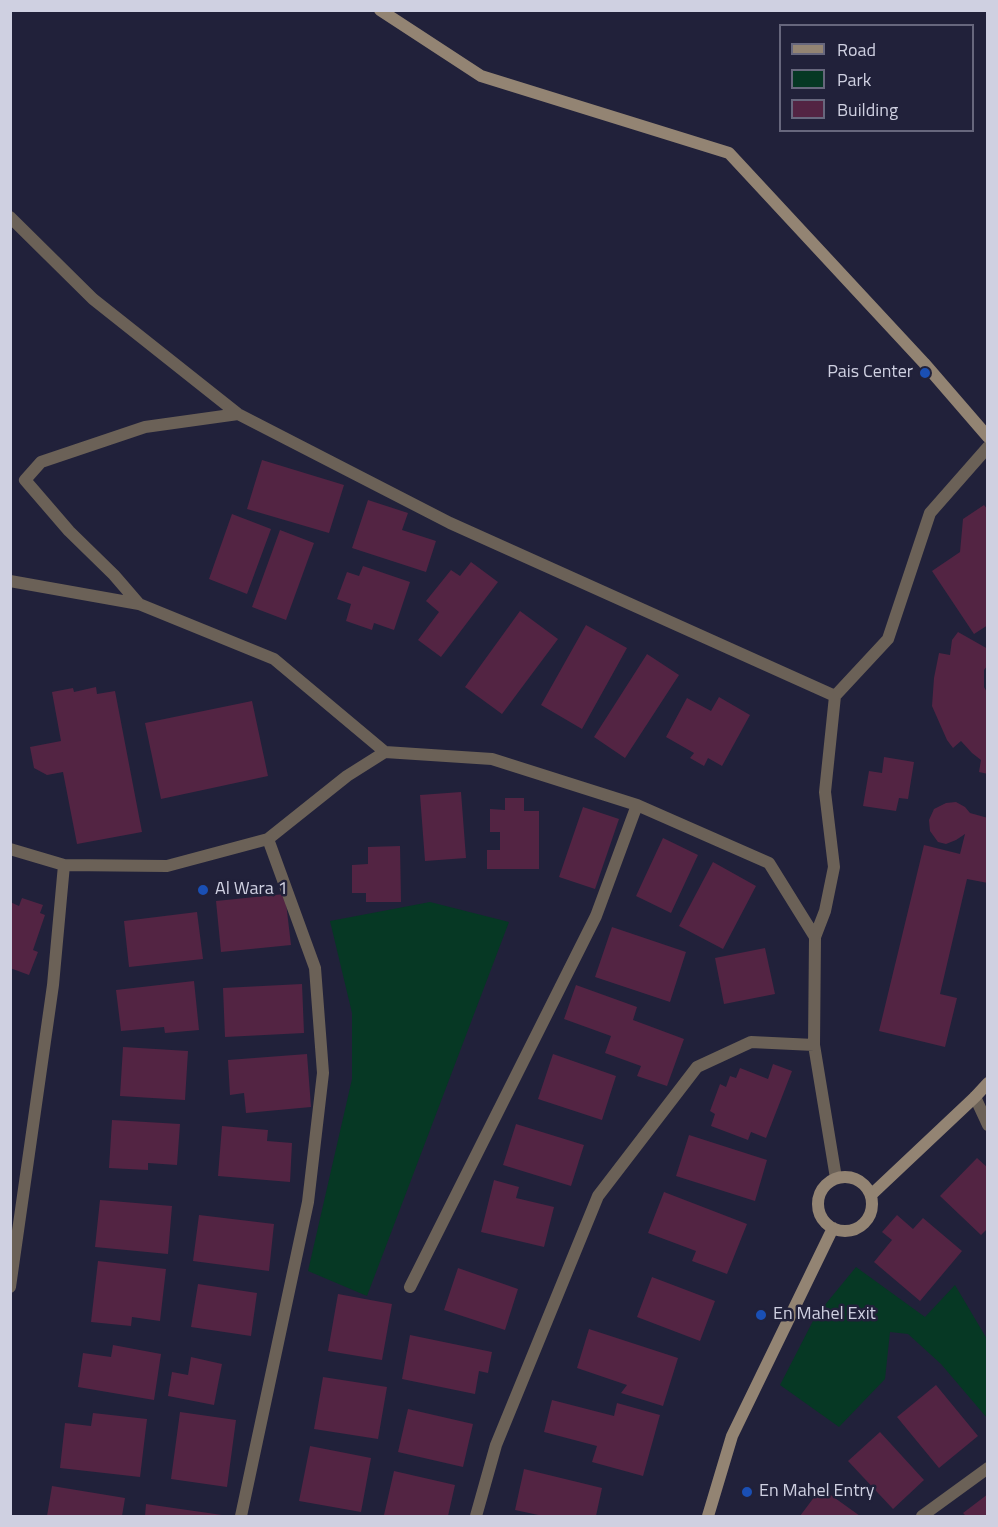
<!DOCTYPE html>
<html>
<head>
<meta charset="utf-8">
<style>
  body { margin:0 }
  #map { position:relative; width:998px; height:1527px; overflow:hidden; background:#21213a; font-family:"Titillium Web",sans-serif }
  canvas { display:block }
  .frame { position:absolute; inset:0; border:12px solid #cfd0e1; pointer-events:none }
  .legend { position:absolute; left:779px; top:24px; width:195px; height:108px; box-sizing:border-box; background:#21213a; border:2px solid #67677d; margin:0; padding:8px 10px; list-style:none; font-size:18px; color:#cfd0e1 }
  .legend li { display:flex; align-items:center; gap:12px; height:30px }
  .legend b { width:30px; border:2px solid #67677d }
</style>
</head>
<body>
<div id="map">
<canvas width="998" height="1527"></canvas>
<div class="frame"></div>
<ul class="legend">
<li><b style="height:8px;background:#938473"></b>Road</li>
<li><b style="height:16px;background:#063824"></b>Park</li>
<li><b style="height:16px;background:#532443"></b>Building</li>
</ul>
</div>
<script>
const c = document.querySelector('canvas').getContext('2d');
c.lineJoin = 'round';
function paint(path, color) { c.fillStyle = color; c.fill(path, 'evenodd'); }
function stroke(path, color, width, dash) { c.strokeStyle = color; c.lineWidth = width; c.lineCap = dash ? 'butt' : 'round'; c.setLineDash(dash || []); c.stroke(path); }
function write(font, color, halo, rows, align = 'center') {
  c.font = font + ' "Titillium Web",sans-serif'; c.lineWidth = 5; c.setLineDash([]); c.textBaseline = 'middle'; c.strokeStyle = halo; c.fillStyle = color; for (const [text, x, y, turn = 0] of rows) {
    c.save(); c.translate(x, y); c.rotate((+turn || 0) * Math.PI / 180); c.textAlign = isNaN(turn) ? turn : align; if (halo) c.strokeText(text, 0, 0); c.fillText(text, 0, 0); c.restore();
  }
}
paint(new Path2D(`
  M 430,902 L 509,922 L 367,1296 L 308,1271 L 352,1079 L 352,1013 L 330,921 Z
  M 856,1267 L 925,1317 L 955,1285 L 987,1339 L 987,1418 L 941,1364 L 908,1334 L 890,1332 L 885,1379 L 839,1427 L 780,1385 L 815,1317 Z`), '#063824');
paint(new Path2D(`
  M 262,460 L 344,485 L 329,533 L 247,509 Z
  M 368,500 L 408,513 L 402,530 L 436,541 L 426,572 L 352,548 Z
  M 984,505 L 988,510 L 988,625 L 974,634 L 932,571 L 960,552 L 963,519 Z
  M 232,514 L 271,529 L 247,594 L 209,579 Z
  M 280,530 L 314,543 L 286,620 L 252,607 Z
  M 471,562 L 498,582 L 441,657 L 418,640 L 439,612 L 426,601 L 451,570 L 460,576 Z
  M 363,566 L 410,582 L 394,630 L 374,623 L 372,630 L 346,621 L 351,604 L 337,599 L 347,572 L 359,576 Z
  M 520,611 L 558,639 L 502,714 L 465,687 Z
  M 586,625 L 627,648 L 582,729 L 541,705 Z
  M 958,632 L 988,649 L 988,665 L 984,670 L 984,687 L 988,694 L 988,774 L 979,772 L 981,760 L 972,753 L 961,741 L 953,748 L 947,740 L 932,706 L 934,678 L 939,653 L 950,655 L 952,640 Z
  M 647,654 L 679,675 L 625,758 L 594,737 Z
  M 96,687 L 97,694 L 115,691 L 142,832 L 77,844 L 63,772 L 47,775 L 34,768 L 30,747 L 61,741 L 52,692 L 73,688 L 74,692 Z
  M 719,697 L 750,715 L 722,766 L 708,758 L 704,766 L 690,758 L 694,753 L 666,737 L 687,698 L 711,711 Z
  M 252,701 L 268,776 L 161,799 L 145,723 Z
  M 884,757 L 914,762 L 908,799 L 899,798 L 896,811 L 863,806 L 869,771 L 882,773 Z
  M 461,792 L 466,858 L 425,861 L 420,795 Z
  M 505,798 L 524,798 L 524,811 L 539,811 L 539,869 L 487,869 L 487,850 L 500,850 L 500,832 L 490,832 L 490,809 L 505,810 Z
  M 956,802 L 965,807 L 970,813 L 988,818 L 988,883 L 967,879 L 940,994 L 957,998 L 945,1047 L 879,1031 L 924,845 L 960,854 L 965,834 L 956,840 L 946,844 L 938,842 L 930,831 L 929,820 L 934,809 L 946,803 Z
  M 583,807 L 619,819 L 595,889 L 559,877 Z
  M 663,838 L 698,855 L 671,913 L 636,896 Z
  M 400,846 L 401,902 L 366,902 L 366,893 L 352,893 L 352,865 L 368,864 L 368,847 Z
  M 713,862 L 756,886 L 723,949 L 679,926 Z
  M 285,894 L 291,945 L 221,952 L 216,901 Z
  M 22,898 L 43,905 L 40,913 L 45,915 L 33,950 L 38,952 L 29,975 L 10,968 L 10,902 L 19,906 Z
  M 197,912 L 203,959 L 129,967 L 124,921 Z
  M 612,927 L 686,952 L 670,1002 L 595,977 Z
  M 765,948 L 775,994 L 724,1004 L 715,958 Z
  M 194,981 L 199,1030 L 165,1033 L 164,1027 L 121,1031 L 116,990 Z
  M 302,984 L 304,1033 L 225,1037 L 223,988 Z
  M 576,985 L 637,1007 L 633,1020 L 684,1039 L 667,1086 L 637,1076 L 641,1066 L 605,1053 L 611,1036 L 564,1019 Z
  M 123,1047 L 188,1051 L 185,1100 L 120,1096 Z
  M 307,1054 L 311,1107 L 246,1113 L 244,1093 L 230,1095 L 228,1060 Z
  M 553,1054 L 616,1076 L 602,1120 L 538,1099 Z
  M 773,1064 L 792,1071 L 766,1138 L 751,1132 L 748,1140 L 711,1126 L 715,1114 L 710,1111 L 720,1084 L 726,1087 L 730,1076 L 736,1078 L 740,1068 L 768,1079 Z
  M 112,1120 L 180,1124 L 177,1165 L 148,1163 L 148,1170 L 109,1168 Z
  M 516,1124 L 584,1145 L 571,1186 L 503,1165 Z
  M 222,1126 L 268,1130 L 267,1141 L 292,1143 L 290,1182 L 218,1176 Z
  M 689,1135 L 767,1160 L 755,1201 L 676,1176 Z
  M 977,1158 L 988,1168 L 988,1228 L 981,1235 L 940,1196 Z
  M 494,1180 L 519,1187 L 516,1198 L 554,1207 L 544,1247 L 481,1232 Z
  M 664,1192 L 747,1224 L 727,1274 L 692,1261 L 696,1251 L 648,1233 Z
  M 100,1200 L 172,1206 L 168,1254 L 95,1247 Z
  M 199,1215 L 274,1224 L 269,1271 L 193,1261 Z
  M 897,1215 L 913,1229 L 923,1218 L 962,1251 L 920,1301 L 874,1262 L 892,1240 L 882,1232 Z
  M 98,1261 L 166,1269 L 160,1321 L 132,1317 L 131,1326 L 91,1322 Z
  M 458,1268 L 518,1289 L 505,1330 L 444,1310 Z
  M 652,1277 L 715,1301 L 700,1341 L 637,1317 Z
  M 198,1284 L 257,1293 L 251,1336 L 191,1327 Z
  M 338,1294 L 392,1304 L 382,1360 L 328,1351 Z
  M 589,1329 L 678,1358 L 663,1406 L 621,1393 L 627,1385 L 577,1368 Z
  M 410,1335 L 492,1352 L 488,1373 L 479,1371 L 475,1394 L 402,1379 Z
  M 113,1345 L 161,1354 L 154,1400 L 78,1387 L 83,1353 L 111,1357 Z
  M 191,1357 L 222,1364 L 214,1405 L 168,1396 L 172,1372 L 188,1375 Z
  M 323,1377 L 387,1387 L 378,1439 L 314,1429 Z
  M 936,1385 L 978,1436 L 939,1468 L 897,1417 Z
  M 552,1400 L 614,1416 L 617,1403 L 660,1415 L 643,1476 L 592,1462 L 597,1446 L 544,1432 Z
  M 408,1409 L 473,1424 L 463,1467 L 398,1452 Z
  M 180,1412 L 236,1420 L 227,1487 L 171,1479 Z
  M 93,1413 L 147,1419 L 140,1477 L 60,1468 L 65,1423 L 91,1426 Z
  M 880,1432 L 924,1480 L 893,1509 L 848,1461 Z
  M 310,1446 L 371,1458 L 361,1512 L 299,1501 Z
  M 524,1469 L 602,1488 L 596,1516 L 543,1516 L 515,1510 Z
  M 394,1471 L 455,1485 L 448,1516 L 392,1516 L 384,1515 Z
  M 52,1486 L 125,1498 L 122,1516 L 47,1516 Z
  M 821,1488 L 860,1516 L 800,1516 Z
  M 988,1494 L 988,1516 L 966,1516 L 963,1513 Z
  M 146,1504 L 222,1515 L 222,1516 L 145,1516 Z`), '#532443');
stroke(new Path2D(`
  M 10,217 L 93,299 L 238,414 L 450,523 L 835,696
  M 10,581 L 139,604 L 274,659 L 385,752
  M 139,604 L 114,575 L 69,531 L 25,480 L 41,462 L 145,427 L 238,414
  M 10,849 L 64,865 L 167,866 L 268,839 L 347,776 L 385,752 L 492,759 L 637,805 L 769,863 L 815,937 L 814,1045 L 836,1178
  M 815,937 L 825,911 L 834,867 L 825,792 L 835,696 L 888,639 L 930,513 L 988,447
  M 975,1097 L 988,1125
  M 10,1287 L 53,985 L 64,865
  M 410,1287 L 596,916 L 637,805
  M 241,1516 L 308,1202 L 323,1073 L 315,968 L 268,839
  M 476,1516 L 496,1445 L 598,1196 L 697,1067 L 751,1042 L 814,1045
  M 922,1516 L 988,1468`), '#6b6157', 12);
stroke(new Path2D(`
  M 380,10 L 481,76 L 729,153 L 924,363 L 988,437
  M818 1204a27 27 0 1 1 54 0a27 27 0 1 1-54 0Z
  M 871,1195 L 975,1097 L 988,1083
  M 708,1516 L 732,1436 L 833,1228`), '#938473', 12);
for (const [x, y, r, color] of [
  [925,373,6,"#1a4fb4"],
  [203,890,6,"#1a4fb4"],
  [761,1315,6,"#1a4fb4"],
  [747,1492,6,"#1a4fb4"]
]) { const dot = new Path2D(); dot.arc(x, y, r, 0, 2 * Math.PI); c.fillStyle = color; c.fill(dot); stroke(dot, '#21213a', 2); }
write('18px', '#cfd0e1', '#21213a', [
  ["Pais Center",913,373,"right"],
  ["Al Wara 1",215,890],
  ["En Mahel Exit",773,1315],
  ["En Mahel Entry",759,1492]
], 'left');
</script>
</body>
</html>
